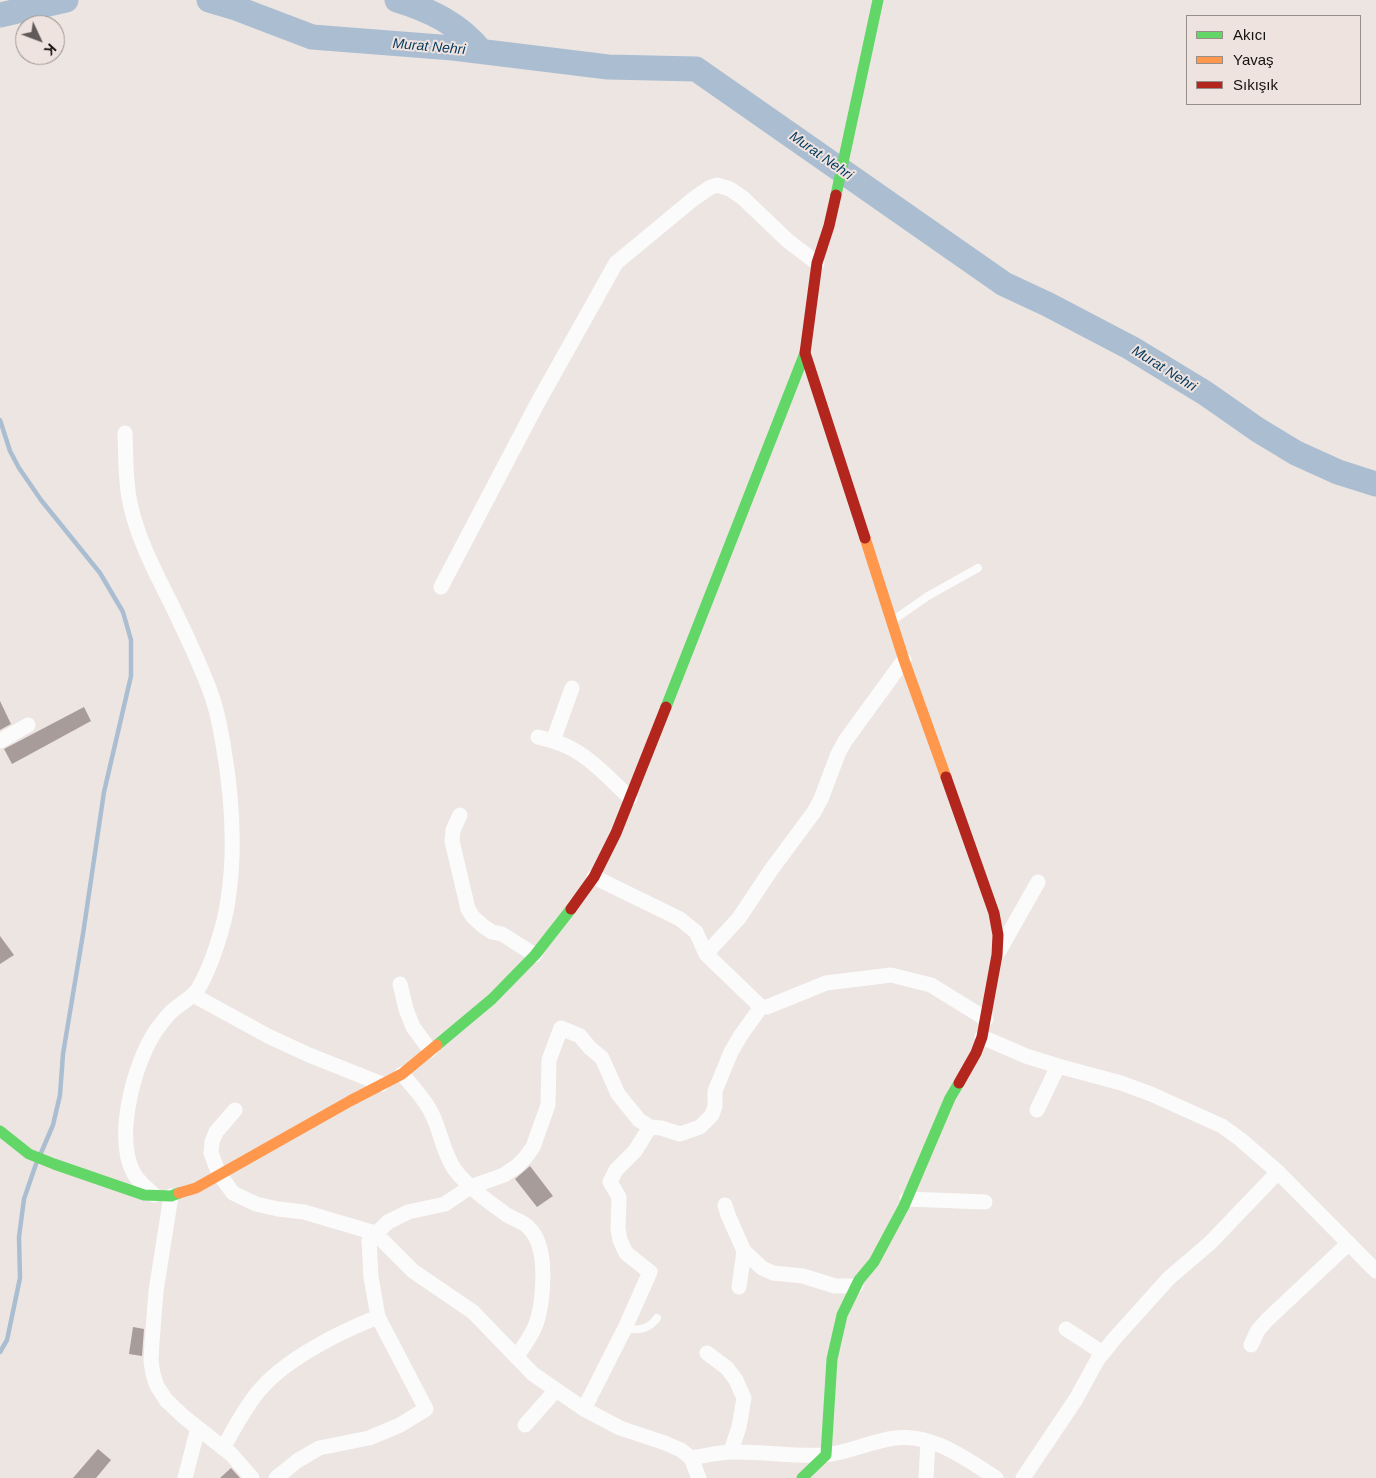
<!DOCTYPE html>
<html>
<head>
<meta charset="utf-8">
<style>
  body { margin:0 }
  #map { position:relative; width:1376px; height:1478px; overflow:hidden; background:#ece5e2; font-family:Helvetica,sans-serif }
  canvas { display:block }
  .legend { position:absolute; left:1186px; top:15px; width:175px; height:90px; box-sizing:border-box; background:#efe3df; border:1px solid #988f8c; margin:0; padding:6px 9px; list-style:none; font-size:15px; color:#151110 }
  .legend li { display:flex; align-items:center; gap:10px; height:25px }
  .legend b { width:25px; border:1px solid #988f8c }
  .north { position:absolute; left:15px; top:15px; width:50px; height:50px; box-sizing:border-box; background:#efe3df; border:1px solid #988f8c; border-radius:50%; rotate:133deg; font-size:14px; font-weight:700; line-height:20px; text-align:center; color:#151110 }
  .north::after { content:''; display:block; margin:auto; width:18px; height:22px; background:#605b5a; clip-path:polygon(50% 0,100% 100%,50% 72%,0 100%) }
</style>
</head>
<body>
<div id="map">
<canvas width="1376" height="1478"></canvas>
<ul class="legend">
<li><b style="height:6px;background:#63d668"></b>Akıcı</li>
<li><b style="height:6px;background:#ff974d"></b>Yavaş</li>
<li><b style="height:6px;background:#b3261e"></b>Sıkışık</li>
</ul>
<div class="north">K</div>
</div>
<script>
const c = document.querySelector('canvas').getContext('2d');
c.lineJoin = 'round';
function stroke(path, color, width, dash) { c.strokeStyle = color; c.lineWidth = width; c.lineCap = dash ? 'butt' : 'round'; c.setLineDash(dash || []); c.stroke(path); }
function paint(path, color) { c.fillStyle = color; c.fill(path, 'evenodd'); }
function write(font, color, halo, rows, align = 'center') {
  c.font = font + ' Helvetica,sans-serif'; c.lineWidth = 4; c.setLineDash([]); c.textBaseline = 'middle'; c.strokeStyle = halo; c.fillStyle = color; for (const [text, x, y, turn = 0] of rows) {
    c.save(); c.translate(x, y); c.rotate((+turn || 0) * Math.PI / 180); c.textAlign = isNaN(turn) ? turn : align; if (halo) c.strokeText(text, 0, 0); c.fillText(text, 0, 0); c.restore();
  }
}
stroke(new Path2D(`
  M 0,420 L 10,451 L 19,468 L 41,500 L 100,573 L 123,612 L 131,640 L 131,676 L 104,792 L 83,934 L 63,1054 L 60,1095 L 53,1125 L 41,1153
  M 0,1352 L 7,1340 L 20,1278 L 19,1237 L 24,1199 L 36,1164`), '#abbed1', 4.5);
stroke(new Path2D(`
  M 209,0 L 236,8 L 312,37 L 453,48 L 608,67 L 696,69 L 1004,284 L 1047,304 L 1131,348 L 1205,393 L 1258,430 L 1296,453 L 1338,472 L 1376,484
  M 397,0 C 430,10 459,24 481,51
  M 0,15 L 66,0`), '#abbed1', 25);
paint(new Path2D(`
  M 0,701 L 11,724 L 0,730 Z
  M 84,707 L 91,721 L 12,764 L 4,749 Z
  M 0,936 L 14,955 L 0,964 Z
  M 530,1166 L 553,1196 L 537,1207 L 515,1179 Z
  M 133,1327 L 144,1329 L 142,1356 L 129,1354 Z
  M 98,1449 L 111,1460 L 96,1478 L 73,1478 Z
  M 231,1468 L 240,1478 L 220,1478 Z`), '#a79c99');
stroke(new Path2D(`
  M 892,621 L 928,596 L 978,568
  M 625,1328 C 639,1331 649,1329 657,1318`), '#fcfbfb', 8);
stroke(new Path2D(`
  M 125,433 C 126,456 125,480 130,503 C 139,545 161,582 179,620 C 190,643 200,665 209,688 C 216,706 220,725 223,744 C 232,795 236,848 228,900 C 225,924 211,968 198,989 C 191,999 179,1004 170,1013 C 165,1018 161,1024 157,1029 C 134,1062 114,1137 134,1174 C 139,1182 148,1189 154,1195
  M 441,587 L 537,404 L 616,263 L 692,200 L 709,188 L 717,185 L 730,189 L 743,198 L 788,241 L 817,263
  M 538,737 C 550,740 563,743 574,750 C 595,762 613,782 630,798
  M 0,741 L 28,725
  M 553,741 L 572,688
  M 460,815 L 453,830 L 452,841 L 468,909 L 473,917 L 483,926 L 492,932 L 502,934 L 535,955
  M 594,877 L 680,919 L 696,932 L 706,954 L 761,1007 L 767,1007 L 826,983 L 891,975 L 931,985 L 986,1019
  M 999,951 L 1038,882
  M 706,954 L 739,918 L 771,870 L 814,812 L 821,799 L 838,754 L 845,741 L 904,660
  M 400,984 L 406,1009 L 413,1027 L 430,1050
  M 193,995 L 268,1036 L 309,1055 L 382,1084
  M 982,1037 L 1026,1056 L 1058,1066 L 1121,1083 L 1151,1094 L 1222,1126 L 1240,1139 L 1278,1172 L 1376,1271
  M 402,1074 C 413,1087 425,1099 432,1114 C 441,1132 443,1153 455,1170 C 469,1188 489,1202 507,1215 C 513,1219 522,1221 527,1226 C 534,1232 538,1240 540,1249 C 545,1267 543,1303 537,1321 C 533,1334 524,1346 516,1357
  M 235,1110 L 216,1132 L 212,1142 L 211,1153 L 219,1174 L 233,1193 L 256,1204 L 278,1209 L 304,1212 L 375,1233 L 413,1271 L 473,1312 L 533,1374 L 584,1409 L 620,1428 L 665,1443 L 681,1450 L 691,1458 L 699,1478
  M 1037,1110 L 1058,1066
  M 171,1196 L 156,1291 L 152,1342 L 151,1361 L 153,1374 L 157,1386 L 166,1400 L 184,1417 L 231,1454 L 252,1478
  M 907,1199 L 985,1202
  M 725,1205 L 728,1215 L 744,1251 L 762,1268 L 773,1273 L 803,1276 L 835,1286 L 856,1286
  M 739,1287 L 744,1251
  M 1066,1329 L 1103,1353
  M 1251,1345 L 1258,1330 L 1268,1319 L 1349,1243
  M 707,1353 L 727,1368 L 736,1380 L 744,1398 L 739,1427 L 731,1451
  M 584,1409 L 625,1328 L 650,1272 L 626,1253 L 620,1240 L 618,1229 L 619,1197 L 610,1182 L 616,1170 L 635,1151 L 650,1127
  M 525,1425 L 556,1390
  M 223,1448 C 234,1429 244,1409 258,1392 C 284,1360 339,1332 378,1317
  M 691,1458 C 704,1456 719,1452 732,1452 C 763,1451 793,1457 824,1455 C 848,1453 871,1441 895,1438 C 932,1433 966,1459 996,1478
  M 185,1478 L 198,1428
  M 276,1478 L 297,1461 L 319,1448 L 369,1438 L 400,1425 L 426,1409 L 378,1317 L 371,1277 L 369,1240 L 388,1222 L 408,1212 L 445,1204 L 470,1187 L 504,1175 L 517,1166 L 525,1158 L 533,1147 L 548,1105 L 549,1060 L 561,1028 L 580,1036 L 590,1048 L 602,1058 L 618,1094 L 639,1120 L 650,1127 L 661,1128 L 680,1134 L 700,1127 L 712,1115 L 715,1106 L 715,1091 L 731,1052 L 741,1035 L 761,1007
  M 926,1478 L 928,1441
  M 1023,1478 L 1076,1399 L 1098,1359 L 1115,1338 L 1169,1278 L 1210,1243 L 1278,1172`), '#fcfbfb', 15);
stroke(new Path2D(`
  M 836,195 L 878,0
  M 666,707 L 805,353
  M 437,1045 L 492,999 L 535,955 L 571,909
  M 0,1131 L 29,1154 L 54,1164 L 144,1195 L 171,1196 L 179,1193
  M 802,1478 L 826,1455 L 832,1359 L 842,1315 L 859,1280 L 874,1262 L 904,1206 L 950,1098 L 959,1083`), '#63d668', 11);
stroke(new Path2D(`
  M 865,538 L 904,660 L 946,777
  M 179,1193 L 196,1188 L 350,1101 L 402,1074 L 437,1045`), '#ff974d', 11);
stroke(new Path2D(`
  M 836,195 L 829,226 L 817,263 L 805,353 L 865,538
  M 946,777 L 994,913 L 998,935 L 997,955 L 982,1037 L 976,1053 L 959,1083
  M 571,909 L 594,877 L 616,833 L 666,707`), '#b3261e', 11);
write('italic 14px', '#02395e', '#efe3df', [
  ["Murat Nehri",429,47,5],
  ["Murat Nehri",821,156,35],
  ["Murat Nehri",1164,369,32]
]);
</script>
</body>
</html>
